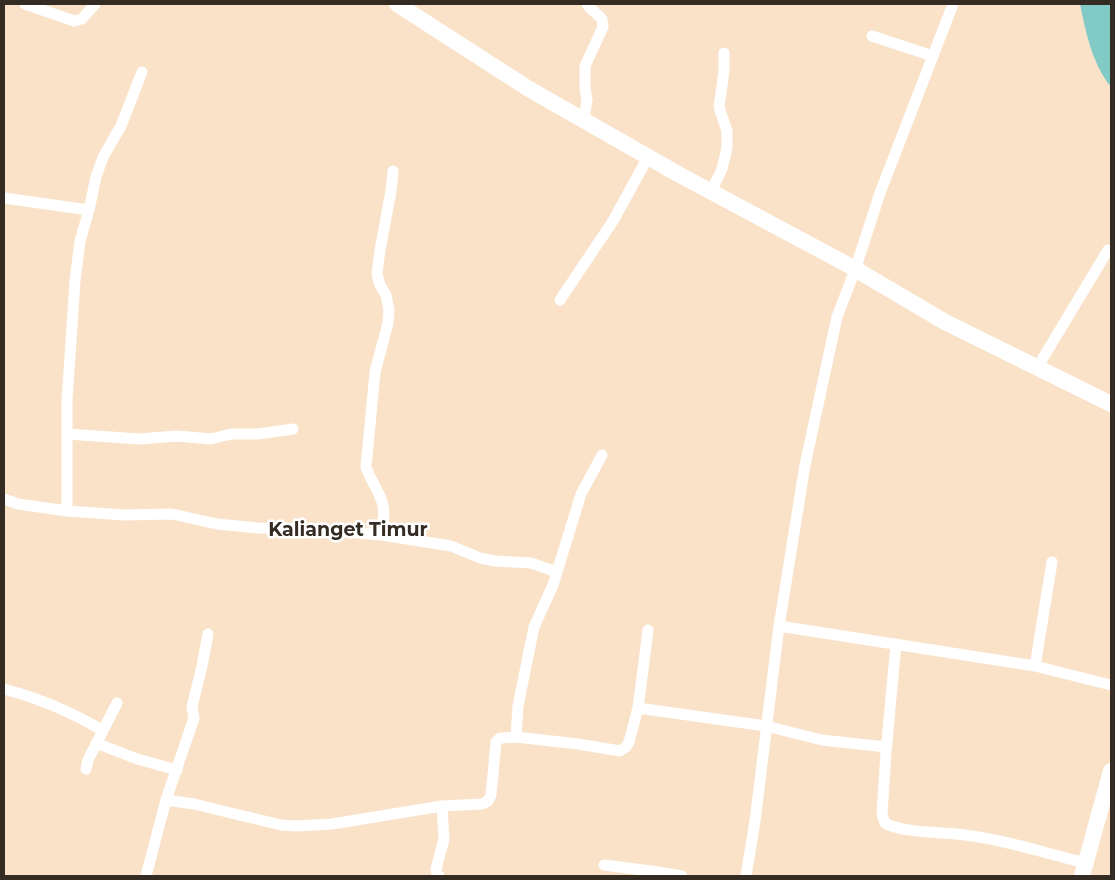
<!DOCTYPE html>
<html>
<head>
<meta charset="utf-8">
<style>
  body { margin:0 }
  #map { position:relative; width:1115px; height:880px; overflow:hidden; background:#fae2c9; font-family:Montserrat,sans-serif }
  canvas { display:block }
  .frame { position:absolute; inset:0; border:5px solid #342b22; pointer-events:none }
</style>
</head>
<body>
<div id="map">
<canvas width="1115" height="880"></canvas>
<div class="frame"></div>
</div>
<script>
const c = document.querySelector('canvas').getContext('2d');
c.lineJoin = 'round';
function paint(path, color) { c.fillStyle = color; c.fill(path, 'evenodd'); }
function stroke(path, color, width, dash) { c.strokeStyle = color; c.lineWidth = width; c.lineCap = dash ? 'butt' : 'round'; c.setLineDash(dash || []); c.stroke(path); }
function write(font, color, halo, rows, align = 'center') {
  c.font = font + ' Montserrat,sans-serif'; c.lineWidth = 5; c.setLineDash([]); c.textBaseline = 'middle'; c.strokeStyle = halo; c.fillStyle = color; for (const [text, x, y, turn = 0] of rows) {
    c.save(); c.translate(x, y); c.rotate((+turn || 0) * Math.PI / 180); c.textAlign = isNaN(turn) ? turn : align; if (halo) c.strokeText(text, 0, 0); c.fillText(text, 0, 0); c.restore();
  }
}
paint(new Path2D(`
  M 1080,4 L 1111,4 L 1111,87 C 1092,63 1086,33 1080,4 Z`), '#82cac6');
stroke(new Path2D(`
  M 25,4 L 74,21 L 82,19 L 95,4
  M 872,36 L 933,56
  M 584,119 L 587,100 L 585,88 L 585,66 L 603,27 L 602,19 L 589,7 L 587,4
  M 711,192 L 722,169 L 727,148 L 727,131 L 719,107 L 724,71 L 724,53
  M 4,198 L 89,210
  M 560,300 L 613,221 L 648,157
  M 1037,368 L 1108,250
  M 67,434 L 139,439 L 177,436 L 211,439 L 231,434 L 258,434 L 293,429
  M 4,499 L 18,504 L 67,511 L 124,515 L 172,514 L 217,524 L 258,528 L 309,529 L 382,535 L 451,546 L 480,558 L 495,561 L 531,563 L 557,572 L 553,585 L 534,627 L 518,706 L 516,737 L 578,744 L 620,751 L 626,747 L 629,742 L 638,708 L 648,630
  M 67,511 L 67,401 L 75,281 L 80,241 L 89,210 L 96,177 L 103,157 L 121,126 L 142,72
  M 382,535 C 383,524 386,510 381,499 C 377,488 370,479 366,467 L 375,372 L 388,323 L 389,310 L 386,295 L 380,285 L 377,274 L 380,250 L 391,191 L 393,171
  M 557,572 L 581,494 L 602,455
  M 779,626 L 1035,666 L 1111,685
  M 896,644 L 886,752 L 882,814 L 885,823 C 901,833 945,832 965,835 C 1005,840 1046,853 1085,863
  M 1035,666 L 1052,562
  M 4,689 C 39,698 71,712 102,730
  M 638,708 L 766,726 L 822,740 L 886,747
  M 96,743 L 137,759 L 177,770
  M 86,769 L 88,760 L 117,703
  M 166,800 L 194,804 L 281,825 L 296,826 L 332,824 L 442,806 L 482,804 L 488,801 L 491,795 L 496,742 L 500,738 L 516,737
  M 604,865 L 651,871 L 682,876
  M 146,876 L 166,800 L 194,718 L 192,707 L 202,666 L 208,634
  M 439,876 L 437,875 L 436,869 L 444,839 L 442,806
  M 746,876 L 755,821 L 779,626 L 805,465 L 837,317 L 855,270 L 880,193 L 953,4`), '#fff', 11);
stroke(new Path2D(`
  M 397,4 L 529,89 L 678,174 L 850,266 L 945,322 L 1111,404
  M 1082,876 L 1111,771`), '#fff', 16);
write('bold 19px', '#342b22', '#fff', [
  ["Kalianget Timur",348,530]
]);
</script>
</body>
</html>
